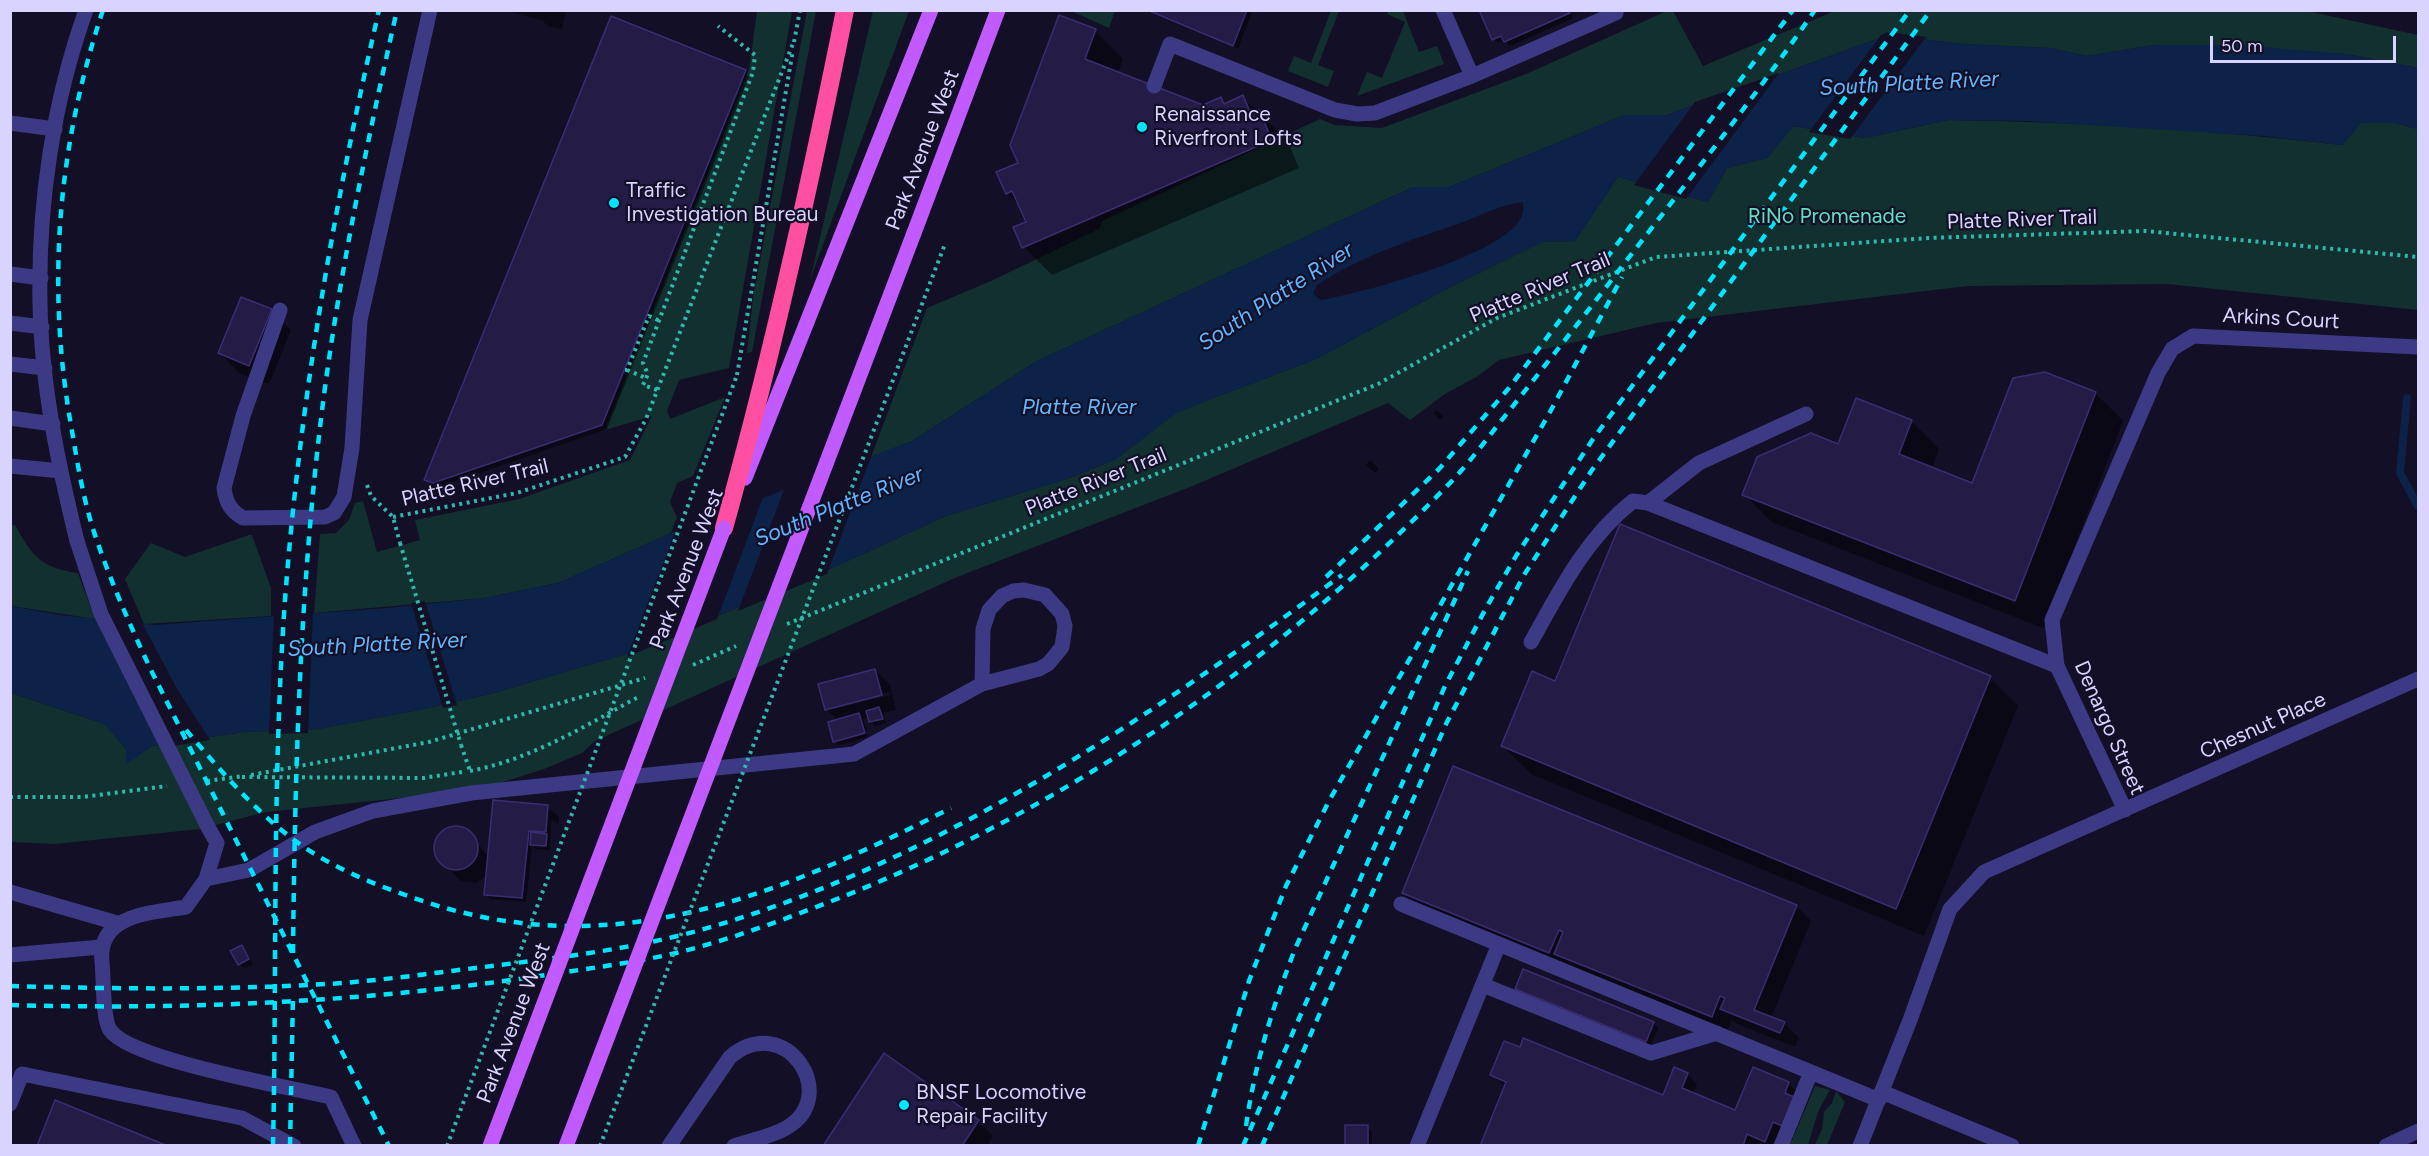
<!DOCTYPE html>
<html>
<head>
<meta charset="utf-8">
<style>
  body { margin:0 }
  #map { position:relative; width:2429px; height:1156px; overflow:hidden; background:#130f26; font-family:Figtree,sans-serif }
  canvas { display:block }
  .frame { position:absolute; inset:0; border:12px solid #d9d4ff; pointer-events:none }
  .scale { position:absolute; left:2210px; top:36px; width:186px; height:27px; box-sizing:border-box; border:3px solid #d9d4ff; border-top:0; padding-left:8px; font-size:18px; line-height:21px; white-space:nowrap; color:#d9d4ff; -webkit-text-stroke:4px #130f26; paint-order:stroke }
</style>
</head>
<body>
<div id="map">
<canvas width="2429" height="1156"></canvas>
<div class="frame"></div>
<div class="scale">50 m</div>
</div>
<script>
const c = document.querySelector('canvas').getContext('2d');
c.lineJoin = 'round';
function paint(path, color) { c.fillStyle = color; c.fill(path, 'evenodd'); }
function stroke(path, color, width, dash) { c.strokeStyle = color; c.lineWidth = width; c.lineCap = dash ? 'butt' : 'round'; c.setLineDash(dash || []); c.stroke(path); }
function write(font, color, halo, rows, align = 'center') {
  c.font = font + ' Figtree,sans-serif'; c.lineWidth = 4.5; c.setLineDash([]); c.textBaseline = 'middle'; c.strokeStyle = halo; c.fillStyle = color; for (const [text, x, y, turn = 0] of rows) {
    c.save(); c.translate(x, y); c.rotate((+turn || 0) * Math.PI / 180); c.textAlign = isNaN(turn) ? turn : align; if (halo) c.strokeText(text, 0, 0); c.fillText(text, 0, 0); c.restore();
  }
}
paint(new Path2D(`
  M 1389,10 L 1403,11 L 1419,52 L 1437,46 L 1444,64 L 1357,96 L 1367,72 L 1382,78 L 1405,22 L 1387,14 Z
  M 1837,10 L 2307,11 L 2418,35 L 2418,68 L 2347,54 L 2154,45 L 2087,56 L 2050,48 L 1963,44 L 1888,35 L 1667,115 L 1625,115 L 1449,187 L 1413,187 L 1037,361 L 912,441 L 871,457 L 927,308 L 991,281 L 1099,229 L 1102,221 L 1320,119 L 1334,125 L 1382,128 L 1526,74 L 1667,11 L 1673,11 L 1703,66 Z
  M 757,11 L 792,11 L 729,368 L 679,380 L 667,411 L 670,419 L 725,397 L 693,476 L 677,483 L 670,502 L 677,517 L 671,533 L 558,583 L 484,598 L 314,613 L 320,534 L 336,533 L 349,520 L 355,503 L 363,501 L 377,552 L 420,540 L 415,520 L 519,499 L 630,460 L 652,416 L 605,430 L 749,70 Z
  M 807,11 L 816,11 L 752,352 L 747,353 L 753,298 Z
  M 873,11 L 909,11 L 810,280 Z
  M 1071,11 L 1115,10 L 1115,11 L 1109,28 Z
  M 1331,11 L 1339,11 L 1318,65 L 1334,71 L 1328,87 L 1288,71 L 1294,56 L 1311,63 Z
  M 1948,120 C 2080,122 2211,130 2342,145 L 2361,123 L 2395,123 L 2418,129 L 2418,310 L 2167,284 L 1968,286 L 1656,323 L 1499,360 L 1478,376 L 1445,394 L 1410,420 L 1388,403 L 1190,487 L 957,577 L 595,741 L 582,753 L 544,769 L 497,784 L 459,792 L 266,812 L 200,829 L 55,844 L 11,842 L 11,693 L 105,724 L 126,749 L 127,763 L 152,746 L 243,732 L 318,729 L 419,710 L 494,693 L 629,653 L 832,568 L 946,516 L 1073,477 L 1116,459 L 1177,412 L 1316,359 L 1447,289 L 1542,242 L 1575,241 L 1618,177 L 1708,202 L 1727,168 L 1767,158 L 1793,126 L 1865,138 Z
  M 10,524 L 15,525 C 32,556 41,568 78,573 L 95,619 L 11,606 Z
  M 249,535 L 252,535 L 271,588 L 271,616 L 144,624 L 125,579 L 151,543 L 185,557 Z
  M 1815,1086 L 1830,1090 L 1818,1112 L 1808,1145 L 1790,1145 Z
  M 1836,1091 L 1845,1102 L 1827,1145 L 1815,1145 L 1822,1129 L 1824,1112 L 1832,1103 Z`), '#12302f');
paint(new Path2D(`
  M 1888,35 L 1963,44 L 2050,48 L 2087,56 L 2154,45 L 2238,45 L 2347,54 L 2418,68 L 2418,129 L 2395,123 L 2361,123 L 2342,145 L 2263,136 L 2025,121 L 1948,120 L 1865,138 L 1794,126 L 1767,158 L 1727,168 L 1708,202 L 1618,177 L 1575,241 L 1542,242 L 1447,289 L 1316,359 L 1178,412 L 1116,459 L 1073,477 L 946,516 L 832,568 L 629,653 L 494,693 L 419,710 L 318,729 L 243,732 L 152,746 L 127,764 L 126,749 L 105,724 L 11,693 L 11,606 L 60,615 L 154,625 L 387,608 L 484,598 L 558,583 L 671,533 L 912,441 L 1037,361 L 1413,187 L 1449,187 L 1625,115 L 1667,115 ZM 1523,202 C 1524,210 1523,216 1518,223 C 1490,258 1366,292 1321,300 L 1313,294 L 1317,285 C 1361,256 1408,241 1458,224 C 1480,216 1499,205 1523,202 Z`), '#0c2248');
paint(new Path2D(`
  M 1888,32 L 1926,37 L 1850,139 L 1809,132 L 1881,35 Z
  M 1779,73 L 1686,199 L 1634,185 L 1695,102 Z
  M 872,454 L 827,574 L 738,611 L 785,487 Z
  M 764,495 L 717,619 L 627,657 L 677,527 Z
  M 425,601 L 457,705 L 443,708 L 411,603 Z
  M 313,610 L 308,733 L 269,734 L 274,613 Z
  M 98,616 L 141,621 L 176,687 L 210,740 L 161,748 Z`), '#130f26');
paint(new Path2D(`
  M 502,10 L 566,10 L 562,29 L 548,26 L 542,20 Z
  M 1143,10 L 1253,10 L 1238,49 Z
  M 1481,10 L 1570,10 L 1573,18 L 1510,46 L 1505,40 L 1498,43 L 1493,39 Z
  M 1095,31 L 1123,59 L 1118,74 L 1203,106 L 1221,99 L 1226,104 L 1242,97 L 1287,140 L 1299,168 L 1052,275 L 1024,247 L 1028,222 L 1021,207 L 1007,193 L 1020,164 Z
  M 745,72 L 749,76 L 607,429 L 438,487 L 430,484 L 426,479 Z
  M 271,311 L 291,330 L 269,384 L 239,373 L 220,353 Z
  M 2095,393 L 2123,421 L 2043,628 L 1772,522 L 1744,494 L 1839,446 L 1911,421 L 1939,449 L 1932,469 L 1973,485 Z
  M 1437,410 L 1444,417 L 1440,420 L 1433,413 Z
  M 1370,460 L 1379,469 L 1375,473 L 1366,465 Z
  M 875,670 L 890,685 L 896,710 L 883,713 L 886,723 L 875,726 L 869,717 L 863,719 L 867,731 L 835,742 L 838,720 L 827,710 L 820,685 ZM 889,692 L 890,695 L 835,709 L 835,706 Z
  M 1990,678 L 2018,706 L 1924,936 L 1531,774 L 1503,746 Z
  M 867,734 L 868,737 L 839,745 L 836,742 Z
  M 548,807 L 559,817 L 559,824 L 551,820 L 550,850 L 536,849 L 532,845 L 526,902 L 490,899 L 486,894 L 488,875 L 476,883 L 460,881 L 436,852 L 439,836 L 452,828 L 464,830 L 489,857 Z
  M 1403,893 L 1796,906 L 1811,921 L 1771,1018 L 1784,1023 L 1799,1038 L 1795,1047 L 1737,1024 L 1732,1019 L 1727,1031 L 1571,968 L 1566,963 L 1564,966 L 1418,908 Z
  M 241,947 L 253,964 L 244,968 L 239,964 Z
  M 1517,988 L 1653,1023 L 1658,1028 L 1650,1046 L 1521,993 Z
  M 884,1056 L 978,1122 L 993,1136 L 987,1146 L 825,1146 Z
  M 1687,1074 L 1697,1084 L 1693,1094 L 1736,1112 L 1788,1083 L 1798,1093 L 1777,1146 L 1757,1143 L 1756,1146 L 1481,1146 L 1505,1086 L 1492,1075 L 1664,1097 Z
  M 1367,1127 L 1372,1131 L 1372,1146 L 1346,1146 Z`), '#0007');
stroke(new Path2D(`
  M 2407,398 L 2400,473 L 2418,506`), '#0c2248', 8);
const building = new Path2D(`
  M 1147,10 L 1247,10 L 1233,46 Z
  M 1479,10 L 1569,10 L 1570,13 L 1504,42 L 1501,36 L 1492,40 Z
  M 1059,15 L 1096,29 L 1085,59 L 1203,105 L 1221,97 L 1224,104 L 1243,95 L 1251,114 L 1259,110 L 1272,140 L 1022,248 L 1013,227 L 1026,222 L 1012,191 L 1006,194 L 996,172 L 1018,163 L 1010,145 Z
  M 611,16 L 746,70 L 602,425 L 433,483 L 424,480 Z
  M 241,297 L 272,309 L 249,366 L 218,353 Z
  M 2045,372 L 2096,392 L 2015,601 L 1742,495 L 1757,457 L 1811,433 L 1838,444 L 1856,398 L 1912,420 L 1899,454 L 1972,483 L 2013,378 Z
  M 1620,524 L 1991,676 L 1896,909 L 1501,746 L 1532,671 L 1555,681 Z
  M 875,669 L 882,695 L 825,710 L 818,684 Z
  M 879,707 L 883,719 L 869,722 L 866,711 Z
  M 859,713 L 865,733 L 833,742 L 828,722 Z
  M 1453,766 L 1797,905 L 1754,1010 L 1785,1022 L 1780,1033 L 1720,1009 L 1725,998 L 1720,996 L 1712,1017 L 1554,954 L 1563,932 L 1559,930 L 1549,953 L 1402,893 Z
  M 493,800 L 548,805 L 546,832 L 529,831 L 522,898 L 484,895 Z
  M434 848a22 22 0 1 1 44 0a22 22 0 1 1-44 0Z
  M 531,832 L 547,834 L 546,846 L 530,845 Z
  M 242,945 L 249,959 L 238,965 L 230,951 Z
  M 1523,969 L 1654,1022 L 1646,1042 L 1515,989 Z
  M 1523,1038 L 1663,1095 L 1674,1067 L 1688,1073 L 1682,1088 L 1735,1110 L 1753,1067 L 1789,1082 L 1785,1093 L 1794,1097 L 1782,1126 L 1773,1122 L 1765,1142 L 1747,1134 L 1743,1146 L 1480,1146 L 1506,1082 L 1490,1075 L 1504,1041 L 1520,1047 Z
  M 884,1053 L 979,1120 L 962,1146 L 823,1146 Z
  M 55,1100 L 168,1146 L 37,1146 Z
  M 1345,1125 L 1368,1125 L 1368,1146 L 1345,1146 Z`);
paint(building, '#241b47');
stroke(building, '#3b2d73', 1.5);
stroke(new Path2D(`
  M 794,42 L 800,10
  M 625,370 L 627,370 L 649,316 L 660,321
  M 627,370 L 646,378
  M 737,375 L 793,50
  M 657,390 L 643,385 L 648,374 L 643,363 L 753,72 L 755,55 L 718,26
  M 367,485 L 371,496 L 393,517 L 400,543
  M 393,517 L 517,493 L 625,457 L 646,419 L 794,41
  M 787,624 L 1378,384 L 1497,318 L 1656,257 L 1928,238 L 2145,231 L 2418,257
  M 693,665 L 736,646
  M 461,745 L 470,771
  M 470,771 C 532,759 585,726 640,696
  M 251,775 L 429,742 L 645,678
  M 242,777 L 423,778 L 462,772
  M 207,781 L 244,776
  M 10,797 L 83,797 L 167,786`), '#2fb8b0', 4, [3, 4.5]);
stroke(new Path2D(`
  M 1443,10 L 1472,76 L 1616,13 L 1615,10
  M 1154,86 L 1170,44 L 1335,110 L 1357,114 L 1375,113 L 1472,76
  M 10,123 L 55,129
  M 10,274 L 41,278
  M 280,310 L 243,416 L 224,488 C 226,503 231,511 243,518 L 325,517 L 334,513 L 344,497 L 352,448 L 360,320 L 430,10
  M 10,323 L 42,327
  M 10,364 L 45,368
  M 10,418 L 53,424
  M 10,466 L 61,471
  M 1648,503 L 1699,463 L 1806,414
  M 77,541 C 58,464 41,382 40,302 C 38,205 53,102 86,10
  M 1531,642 C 1560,590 1586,538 1633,501 L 1648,503 L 2057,666
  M 208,827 L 217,843 L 206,879 L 186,907 C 151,913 97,914 102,962 C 104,978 102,1017 110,1030 C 130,1060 289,1087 331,1097 L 354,1146
  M 206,879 L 249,870 L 315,832 L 373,811 L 471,793 L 854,754 L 982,684 L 1039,669 L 1048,664 L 1062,647 L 1065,626 L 1062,614 L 1045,595 L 1024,590 L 1013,591 L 1002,596 L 989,610 L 983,629 L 982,684
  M 10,892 L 117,923
  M 1401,904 L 1879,1100
  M 10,955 L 101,947
  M 1483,985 L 1651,1053 L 1717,1033
  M 10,1104 L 22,1074 L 242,1118 L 294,1146
  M 669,1146 L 730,1057 C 786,1010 842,1097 786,1128 C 771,1137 751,1140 734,1146
  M 1417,1146 L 1499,944
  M 1781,1146 L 1811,1072`), '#3d3a85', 15);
stroke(new Path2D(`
  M 2125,810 L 2057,666 L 2052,620 L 2158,373 L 2172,349 L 2193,336 L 2418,347
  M 1882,1092 L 2012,1146
  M 2386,1146 L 2418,1131`), '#3d3a85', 15);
stroke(new Path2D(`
  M 1860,1146 L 1910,1020 L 1950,909 L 1984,872 L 2418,679`), '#3d3a85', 15);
stroke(new Path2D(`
  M 914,233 L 998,10
  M 745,478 L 931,10`), '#c25bff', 15);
stroke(new Path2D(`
  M 724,528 C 772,357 810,185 845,10`), '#ff4fa3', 18);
stroke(new Path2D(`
  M 103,10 C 57,148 46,289 72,431 C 78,467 84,503 96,538 C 111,582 130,625 150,668 L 389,1146
  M 1326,577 L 1439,469 L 1509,388 L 1793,10
  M 186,730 C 221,771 256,813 301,845 C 334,868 373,884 411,897 C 609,968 775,897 951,808
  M 293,953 C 295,767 300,580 324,395 C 341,266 368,138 397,10
  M 10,986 C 116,989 221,990 327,984 C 379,981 432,973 484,967 C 555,958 627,950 697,931 C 935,865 1145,720 1342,575
  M 10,1005 C 190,1010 368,1002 546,975 C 590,968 633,963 676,953 C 733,939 788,918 842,897 C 1070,806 1276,663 1446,487 C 1469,464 1488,437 1509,411 C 1543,368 1577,325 1610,282 C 1679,192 1751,103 1815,10
  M 1246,1126 C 1255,1063 1272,1009 1295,949 L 1468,571
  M 273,1146 C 277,964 272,781 285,600 C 300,401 334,205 379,10
  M 290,1146 L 293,995
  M 1198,1146 L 1249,981 L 1286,886 L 1329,801 L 1550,412 L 1622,277
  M 1243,1146 L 1445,686 L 1486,608 L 1516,556 L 1593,439 L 1910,10
  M 1262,1146 L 1446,724 L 1524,575 L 1592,470 L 1931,10`), '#00e5ff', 4.5, [9, 8]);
stroke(new Path2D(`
  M 400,543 L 461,745
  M 447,1146 L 737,375
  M 600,1146 L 945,244`), '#2fb8b0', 4, [3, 4.5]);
stroke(new Path2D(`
  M 77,541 L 101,614 L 208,827`), '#3d3a85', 15);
stroke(new Path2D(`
  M 490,1146 L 724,528
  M 566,1146 L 914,233`), '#c25bff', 15);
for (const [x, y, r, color] of [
  [1142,127,6,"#00e5ff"],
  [614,203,6,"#00e5ff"],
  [904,1105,6,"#00e5ff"]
]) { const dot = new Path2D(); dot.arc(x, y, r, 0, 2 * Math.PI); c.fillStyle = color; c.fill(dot); stroke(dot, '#130f26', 2); }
write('21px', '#d9d4ff', '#130f26', [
  ["Renaissance",1154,115],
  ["Riverfront Lofts",1154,139],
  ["Traffic",626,191],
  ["Investigation Bureau",626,215],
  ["BNSF Locomotive",916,1093],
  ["Repair Facility",916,1117]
], 'left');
write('21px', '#d9d4ff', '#130f26', [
  ["Park Avenue West",923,150,-69],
  ["Platte River Trail",2022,220,-2],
  ["Platte River Trail",1540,288,-23],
  ["Arkins Court",2281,319,3],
  ["Platte River Trail",1096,482,-22],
  ["Platte River Trail",475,483,-13],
  ["Park Avenue West",687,569,-69],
  ["Chesnut Place",2263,726,-24],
  ["Denargo Street",2109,728,66],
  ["Park Avenue West",514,1023,-69]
]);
write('21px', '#5fe0c0', '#130f26', [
  ["RiNo Promenade",1827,217]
]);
write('italic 22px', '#62b6ff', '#130f26', [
  ["South Platte River",1909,84,-3],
  ["South Platte River",1276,297,-33],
  ["Platte River",1079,408],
  ["South Platte River",839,507,-22],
  ["South Platte River",377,645,-3]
]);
</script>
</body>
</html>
